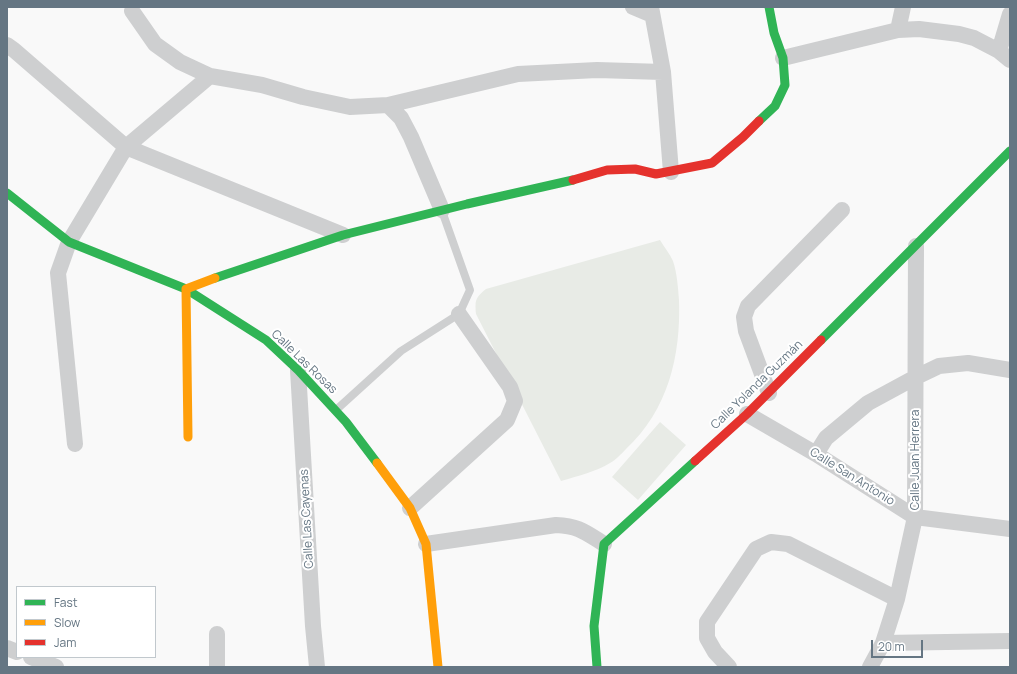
<!DOCTYPE html>
<html>
<head>
<meta charset="utf-8">
<style>
  body { margin:0 }
  #map { position:relative; width:1017px; height:674px; overflow:hidden; background:#f9f9f9; font-family:Manrope,sans-serif }
  canvas { display:block }
  .frame { position:absolute; inset:0; border:8px solid #657683; pointer-events:none }
  .legend { position:absolute; left:16px; top:586px; width:140px; height:72px; box-sizing:border-box; background:#fff; border:1px solid #c1c8cd; margin:0; padding:5px 7px; list-style:none; font-size:12px; color:#657683 }
  .legend li { display:flex; align-items:center; gap:8px; height:20px }
  .legend b { width:20px; border:1px solid #c1c8cd }
  .scale { position:absolute; left:871px; top:640px; width:52px; height:18px; box-sizing:border-box; border:2px solid #657683; border-top:0; padding-left:5px; font-size:12px; line-height:14px; white-space:nowrap; color:#657683; -webkit-text-stroke:3px #fff; paint-order:stroke }
</style>
</head>
<body>
<div id="map">
<canvas width="1017" height="674"></canvas>
<div class="frame"></div>
<ul class="legend">
<li><b style="height:5px;background:#30b455"></b>Fast</li>
<li><b style="height:5px;background:#ff9f0a"></b>Slow</li>
<li><b style="height:5px;background:#e5322d"></b>Jam</li>
</ul>
<div class="scale">20 m</div>
</div>
<script>
const c = document.querySelector('canvas').getContext('2d');
c.lineJoin = 'round';
function paint(path, color) { c.fillStyle = color; c.fill(path, 'evenodd'); }
function stroke(path, color, width, dash) { c.strokeStyle = color; c.lineWidth = width; c.lineCap = dash ? 'butt' : 'round'; c.setLineDash(dash || []); c.stroke(path); }
function write(font, color, halo, rows, align = 'center') {
  c.font = font + ' Manrope,sans-serif'; c.lineWidth = 4; c.setLineDash([]); c.textBaseline = 'middle'; c.strokeStyle = halo; c.fillStyle = color; for (const [text, x, y, turn = 0] of rows) {
    c.save(); c.translate(x, y); c.rotate((+turn || 0) * Math.PI / 180); c.textAlign = isNaN(turn) ? turn : align; if (halo) c.strokeText(text, 0, 0); c.fillText(text, 0, 0); c.restore();
  }
}
paint(new Path2D(`
  M 660,240 C 664,247 670,254 673,261 C 677,273 678,287 679,300 C 681,356 668,410 626,449 C 621,454 616,460 610,463 C 595,472 578,476 561,481 L 476,314 C 475,300 475,298 486,289 Z
  M 660,422 L 686,445 L 638,500 L 612,477 Z`), '#e8ebe6');
stroke(new Path2D(`
  M 336,410 L 401,351 L 459,314 L 470,290 L 442,211`), '#cecfd0', 8);
stroke(new Path2D(`
  M 633,7 L 652,15
  M 651,7 L 663,72 L 671,172
  M 132,11 L 155,44 L 180,62 L 210,76 L 262,85 L 303,97 L 350,107 L 388,105 L 401,118 L 411,137 L 442,210
  M 898,30 L 903,7
  M 7,45 L 14,50 L 126,147 L 343,235
  M 999,51 L 1010,14
  M 783,58 L 898,30 L 919,29 L 959,34 L 974,38 L 999,51 L 1010,60
  M 388,105 L 518,74 L 597,70 L 663,72
  M 298,370 L 313,626 L 317,667
  M 769,393 L 746,331 L 744,317 L 748,306 L 842,210
  M 747,414 L 816,454 L 915,517 L 1010,529
  M 75,444 L 58,273 L 69,242 L 126,147 L 210,76
  M 816,454 L 826,438 L 868,403 L 916,377 L 939,366 L 968,363 L 1010,370
  M 410,508 L 507,420 L 515,401 L 510,387 L 459,314
  M 426,544 L 556,525 C 579,526 585,532 604,544
  M 217,634 L 217,667
  M 883,643 L 1010,641
  M 7,648 L 17,652
  M 31,657 L 56,667
  M 729,667 L 715,652 L 707,638 L 707,622 L 756,549 L 771,542 L 788,544 L 897,599
  M 870,667 L 883,643 L 897,599 L 915,517 L 916,246`), '#cecfd0', 16);
stroke(new Path2D(`
  M 759,121 L 775,106 L 785,85 L 783,58 L 774,33 L 769,7
  M 7,193 L 69,242 L 186,289 L 266,340 L 298,370 L 346,422 L 377,463
  M 215,278 L 343,235 L 467,204 L 573,180
  M 821,340 L 1010,151
  M 597,667 L 594,626 L 604,544 L 695,461`), '#30b455', 9);
stroke(new Path2D(`
  M 188,437 L 186,289 L 215,278
  M 377,463 L 410,508 L 426,544 L 438,667`), '#ff9f0a', 9);
stroke(new Path2D(`
  M 573,180 L 607,170 L 635,169 L 656,174 L 712,163 L 743,137 L 759,121
  M 695,461 L 747,414 L 821,340`), '#e5322d', 9);
write('12px', '#657683', '#fff', [
  ["Calle Las Rosas",304,362,44],
  ["Calle Yolanda Guzmán",757,385,-44],
  ["Calle Juan Herrera",916,460,-90],
  ["Calle San Antonio",852,477,32],
  ["Calle Las Cayenas",307,519,-93]
]);
</script>
</body>
</html>
